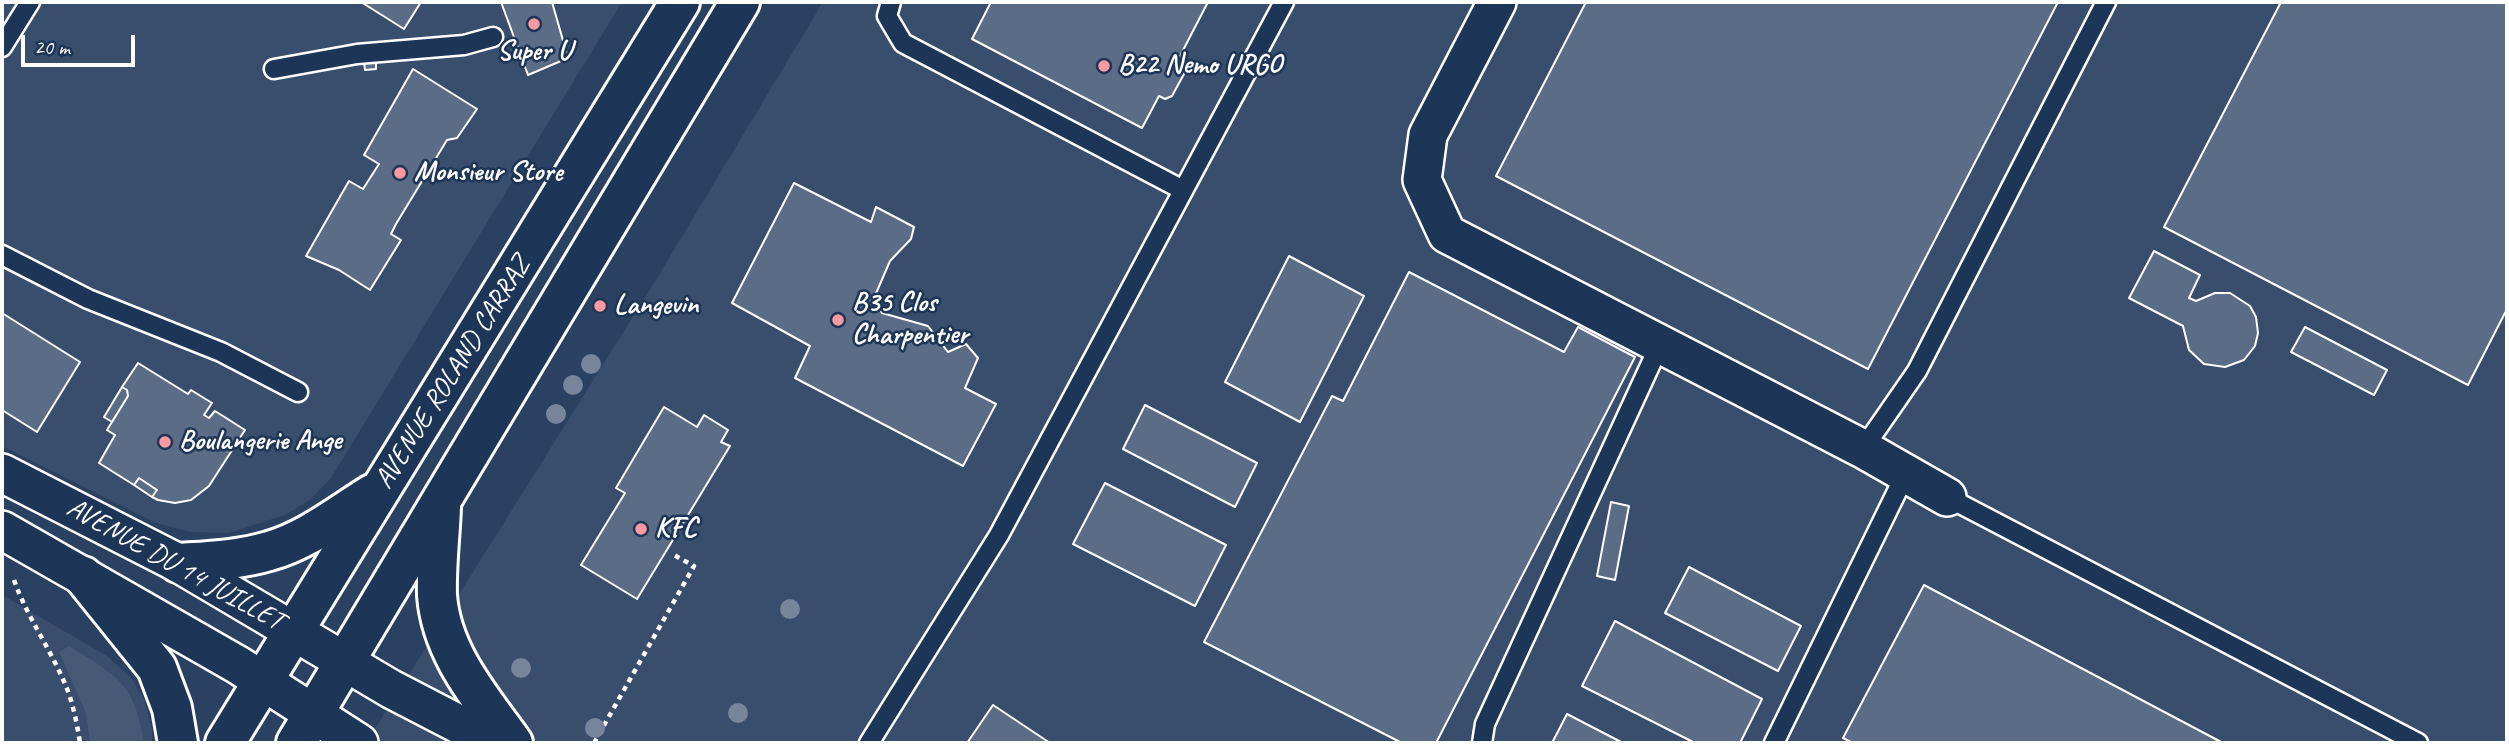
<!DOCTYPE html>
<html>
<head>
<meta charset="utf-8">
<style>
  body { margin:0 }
  #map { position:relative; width:2509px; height:745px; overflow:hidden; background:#2a4161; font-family:Caveat,sans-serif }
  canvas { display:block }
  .frame { position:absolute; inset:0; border:4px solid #fff; pointer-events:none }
  .scale { position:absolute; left:21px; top:35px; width:114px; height:32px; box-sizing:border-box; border:4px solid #fff; border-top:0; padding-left:9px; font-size:21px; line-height:24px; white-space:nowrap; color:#fff; -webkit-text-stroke:5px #1d3557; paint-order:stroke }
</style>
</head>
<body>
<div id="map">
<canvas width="2509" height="745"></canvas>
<div class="frame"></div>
<div class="scale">20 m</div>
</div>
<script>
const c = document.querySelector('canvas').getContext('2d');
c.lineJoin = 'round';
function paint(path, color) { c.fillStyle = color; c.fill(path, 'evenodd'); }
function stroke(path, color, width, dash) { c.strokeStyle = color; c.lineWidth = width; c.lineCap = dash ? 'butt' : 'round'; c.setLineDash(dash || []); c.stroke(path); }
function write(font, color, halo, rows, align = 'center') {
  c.font = font + ' Caveat,sans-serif'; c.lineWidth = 5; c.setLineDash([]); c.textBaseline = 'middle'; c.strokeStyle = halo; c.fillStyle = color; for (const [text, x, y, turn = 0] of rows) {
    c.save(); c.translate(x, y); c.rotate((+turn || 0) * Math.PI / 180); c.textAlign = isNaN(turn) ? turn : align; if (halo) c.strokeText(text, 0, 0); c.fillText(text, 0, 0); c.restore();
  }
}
paint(new Path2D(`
  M 2,2 L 622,2 L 331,478 L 311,499 L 285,515 L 229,533 L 191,532 L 156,523 L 2,446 Z
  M 823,2 L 2507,2 L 2507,743 L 366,743 L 654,283 Z
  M 2,595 L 107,656 L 131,678 L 144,699 L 152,729 L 152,743 L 2,743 Z`), '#394e6c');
paint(new Path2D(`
  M 69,646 C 118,676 135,684 144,743 L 90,743 L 86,713 L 59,652 Z`), '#465975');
const building = new Path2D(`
  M 361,2 L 421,2 L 404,29 Z
  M 501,2 L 552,2 L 568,58 L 528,75 Z
  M 991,2 L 1208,2 L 1178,60 L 1183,63 L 1184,74 L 1172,96 L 1165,99 L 1159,96 L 1142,128 L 972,39 Z
  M 1586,2 L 2058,2 L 1868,369 L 1496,176 Z
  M 2281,2 L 2507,2 L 2507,309 L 2468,385 L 2164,227 Z
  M 376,60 L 376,69 L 365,70 L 364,62 Z
  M 413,69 L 477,109 L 457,138 L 447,140 L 396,224 L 391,234 L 401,240 L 370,290 L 339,270 L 306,256 L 349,181 L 363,189 L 379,164 L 364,155 Z
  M 794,183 L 871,222 L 876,207 L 914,227 L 911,239 L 890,261 L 874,298 L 882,313 L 928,326 L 948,352 L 966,344 L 978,358 L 965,388 L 996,404 L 963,466 L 795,378 L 810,346 L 732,303 Z
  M 2154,251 L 2200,275 L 2189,298 L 2196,301 L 2215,293 L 2230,293 L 2250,306 L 2256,317 L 2258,333 L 2255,346 L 2244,360 L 2225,367 L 2204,364 L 2189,350 L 2183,326 L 2129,298 Z
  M 1289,256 L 1364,296 L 1300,422 L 1225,382 Z
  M 1409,272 L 1564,352 L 1578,327 L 1635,357 L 1436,743 L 1402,743 L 1204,642 L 1332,396 L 1343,401 Z
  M 2,313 L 80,362 L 37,432 L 2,410 Z
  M 2305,327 L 2387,370 L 2374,395 L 2291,352 Z
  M 138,363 L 188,394 L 191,390 L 212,403 L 204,415 L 209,418 L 215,411 L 245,430 L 209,486 L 191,500 L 175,503 L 158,500 L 152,497 L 157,490 L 139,478 L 134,485 L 99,463 L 115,435 L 107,430 L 128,396 L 127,390 L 122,387 Z
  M 122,387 L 127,390 L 128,396 L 112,422 L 104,417 Z
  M 1145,405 L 1257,463 L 1235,507 L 1123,449 Z
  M 664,407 L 697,427 L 704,415 L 728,430 L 721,442 L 730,446 L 637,599 L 581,565 L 625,493 L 616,488 Z
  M 139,478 L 157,490 L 152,497 L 134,485 Z
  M 1105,483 L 1226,545 L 1195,606 L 1073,544 Z
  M 1611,502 L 1629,506 L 1615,580 L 1597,576 Z
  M 1689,567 L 1801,626 L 1778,671 L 1665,613 Z
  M 1924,585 L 2223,743 L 1853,743 L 1843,738 Z
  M 1615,621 L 1762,699 L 1740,743 L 1695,743 L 1582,686 Z
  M 993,705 L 1050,743 L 967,743 Z
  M 1567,714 L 1623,743 L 1552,743 Z`);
paint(building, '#5b6c86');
stroke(building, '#fff', 2);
const service = new Path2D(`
  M 891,2 L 887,16 L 903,43 L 1183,190
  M 2,47 L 30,2
  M 274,69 L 357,54 L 464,45 L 493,37
  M 2,255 L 88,299 L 221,352 L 298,392
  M 1863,449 L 1917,371 L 2106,2
  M 1947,497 L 2418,743
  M 869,743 L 999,535 L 1284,2
  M 1482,743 L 1485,724 L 1660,344
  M 1774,743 L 1906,473`);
const minor = new Path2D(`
  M 1497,2 L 1428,135 L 1422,180 L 1447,234 L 1863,449 L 1947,497
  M 2,473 L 178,563 L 391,689 L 495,743
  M 2,530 L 238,665 L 359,743`);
const primary = new Path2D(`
  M 441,507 C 440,536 436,566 437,595 C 441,653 481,698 513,743
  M 178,563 C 208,561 239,560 269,551 C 306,541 340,514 372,494
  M 83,576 L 157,668 L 172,708 L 178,743
  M 225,743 L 680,2
  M 296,743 L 740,2`);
stroke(service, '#fff', 23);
stroke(minor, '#fff', 42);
stroke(primary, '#fff', 44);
stroke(new Path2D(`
  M 14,580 C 27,617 50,648 65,684 C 73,702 77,724 80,743
  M 594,743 L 694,566 L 674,555`), '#fff', 4.5, [5, 5]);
stroke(service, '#1d3557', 18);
stroke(minor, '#1d3557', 37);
stroke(primary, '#1d3557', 38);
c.fillStyle = '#76859a';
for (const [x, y] of [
  [591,364],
  [573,385],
  [556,414],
  [790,609],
  [521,668],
  [738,713],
  [595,728]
]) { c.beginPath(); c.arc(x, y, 10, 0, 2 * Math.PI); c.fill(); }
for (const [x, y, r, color] of [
  [534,24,7,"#ff9aa2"],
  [1104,66,7,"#ff9aa2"],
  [400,173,7,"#ff9aa2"],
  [600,306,7,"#ff9aa2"],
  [838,320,7,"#ff9aa2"],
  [165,442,7,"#ff9aa2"],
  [641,529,7,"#ff9aa2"]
]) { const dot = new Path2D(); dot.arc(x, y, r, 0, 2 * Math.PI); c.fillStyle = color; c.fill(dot); stroke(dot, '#1d3557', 2.5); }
write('bold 28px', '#fff', '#1d3557', [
  ["Super U",534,52,"center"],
  ["B22 Nemo URGO",1118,66],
  ["Monsieur Store",414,173],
  ["B35 Clos",852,304],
  ["Charpentier",852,336],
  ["Langevin",614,306],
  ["Boulangerie Ange",179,442],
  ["KFC",655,529]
], 'left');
write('28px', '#fff', '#1d3557', [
  ["AVENUE ROLAND CARRAZ",453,373,-58],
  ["AVENUE DU 14 JUILLET",175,565,29]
]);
</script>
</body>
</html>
